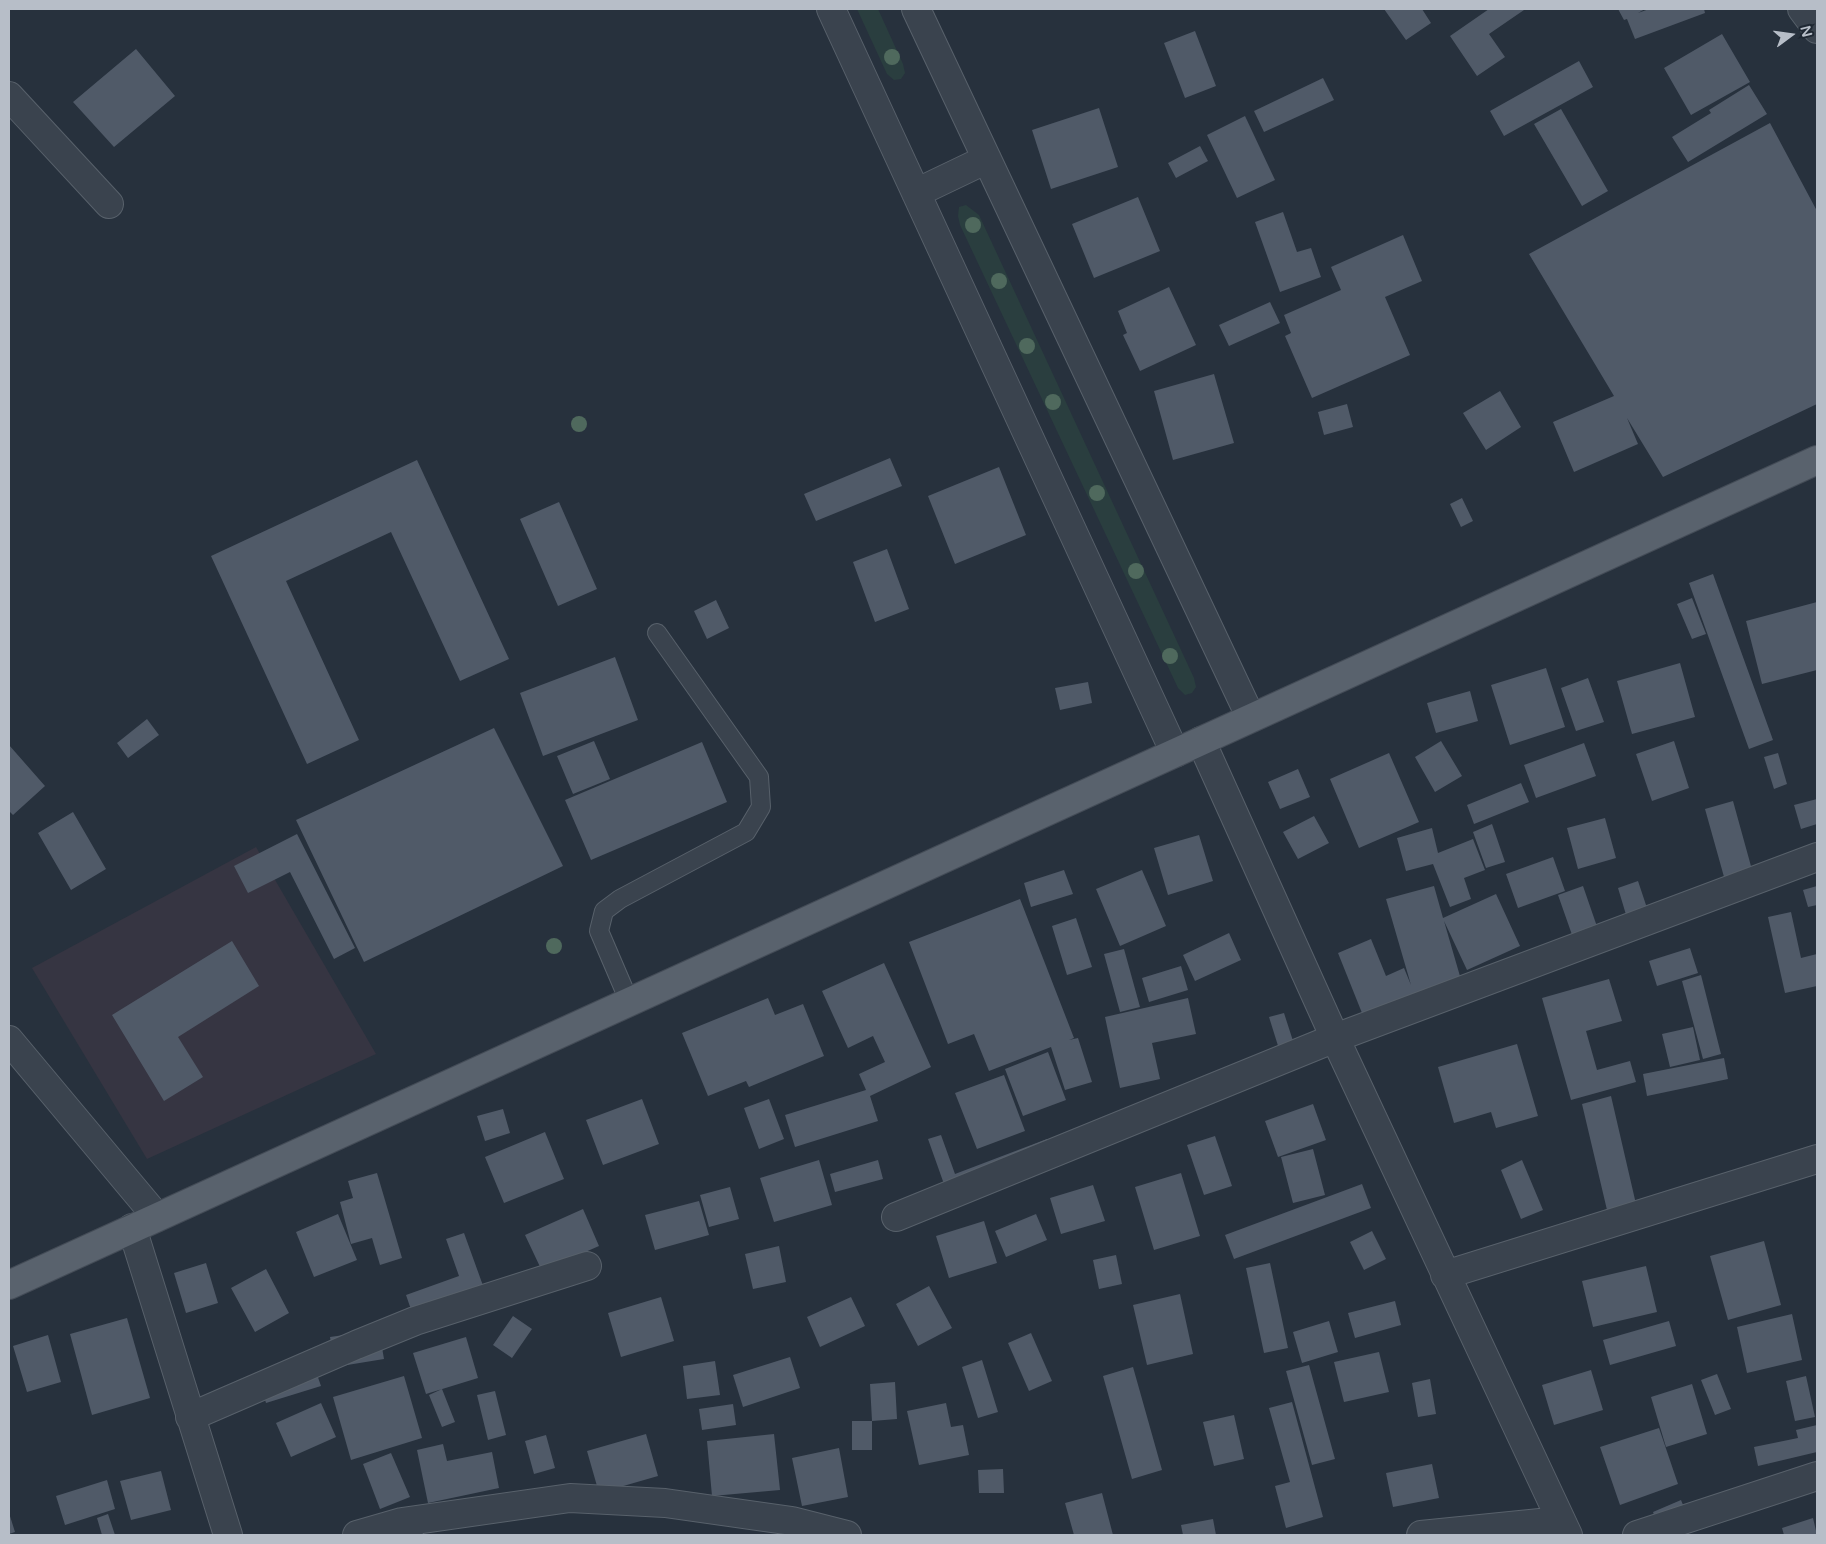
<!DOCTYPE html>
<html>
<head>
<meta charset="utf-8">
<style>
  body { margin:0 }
  #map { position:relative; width:1826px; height:1544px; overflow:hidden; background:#27313d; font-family:"Varela Round",sans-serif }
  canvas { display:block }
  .frame { position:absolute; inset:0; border:10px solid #b7bec8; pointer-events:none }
  .north { position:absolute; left:1766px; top:10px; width:50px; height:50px; -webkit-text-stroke:4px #1f2833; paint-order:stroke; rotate:76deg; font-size:14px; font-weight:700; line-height:20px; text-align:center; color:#b7bec8 }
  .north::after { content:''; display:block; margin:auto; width:18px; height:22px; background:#b7bec8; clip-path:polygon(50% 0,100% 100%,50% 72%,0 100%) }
</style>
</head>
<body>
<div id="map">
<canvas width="1826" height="1544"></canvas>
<div class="frame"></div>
<div class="north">N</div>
</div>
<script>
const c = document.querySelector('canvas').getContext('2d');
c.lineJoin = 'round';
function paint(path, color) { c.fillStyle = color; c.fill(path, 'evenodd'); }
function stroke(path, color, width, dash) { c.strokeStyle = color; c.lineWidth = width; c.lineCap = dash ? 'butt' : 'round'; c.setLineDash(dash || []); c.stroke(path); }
paint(new Path2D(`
  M 256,847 L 376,1054 L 147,1159 L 32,968 Z`), '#363542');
paint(new Path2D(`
  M 857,9 L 878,9 L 903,64 L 905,73 L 901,79 L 894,80 L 887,74 Z
  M 966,205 L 979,215 L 1194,678 L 1196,687 L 1192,693 L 1185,695 L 1178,688 L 960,225 L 958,216 L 959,207 Z`), '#2a3e3f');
paint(new Path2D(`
  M 1384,9 L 1422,9 L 1431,23 L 1406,40 Z
  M 1489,9 L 1523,9 L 1524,10 L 1489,34 L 1505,57 L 1477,76 L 1450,36 Z
  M 1618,9 L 1645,9 L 1638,13 L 1649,9 L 1704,9 L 1705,13 L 1635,39 L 1627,19 L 1624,20 Z
  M 1195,31 L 1216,86 L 1185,98 L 1164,43 Z
  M 1722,34 L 1750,82 L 1691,115 L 1664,68 Z
  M 136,49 L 175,96 L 114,147 L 73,102 Z
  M 1579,61 L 1593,87 L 1504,136 L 1490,111 Z
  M 1323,78 L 1334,100 L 1264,132 L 1254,111 Z
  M 1749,85 L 1767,114 L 1688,162 L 1672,137 L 1711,113 L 1709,110 Z
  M 1099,108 L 1118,167 L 1051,189 L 1032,130 Z
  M 1561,109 L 1608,191 L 1582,206 L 1534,124 Z
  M 1245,116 L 1275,180 L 1237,198 L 1207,135 Z
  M 1770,123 L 1817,211 L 1817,404 L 1663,477 L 1627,418 L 1638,444 L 1574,472 L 1553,422 L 1614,396 L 1529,254 Z
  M 1200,146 L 1208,161 L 1176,178 L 1168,163 Z
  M 1138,197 L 1160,251 L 1094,278 L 1072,224 Z
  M 1283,212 L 1297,252 L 1311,248 L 1321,277 L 1280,292 L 1255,222 Z
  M 1403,235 L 1422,281 L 1385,297 L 1410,355 L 1312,398 L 1285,336 L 1291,333 L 1284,315 L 1341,290 L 1331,267 Z
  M 1169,287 L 1196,345 L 1140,371 L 1123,335 L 1127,333 L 1118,311 Z
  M 1270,302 L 1280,323 L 1229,346 L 1219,325 Z
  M 1214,374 L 1234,443 L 1173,460 L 1154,391 Z
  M 1500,391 L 1521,427 L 1486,450 L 1463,413 Z
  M 1347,404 L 1353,427 L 1324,435 L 1318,412 Z
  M 890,458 L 902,486 L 816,521 L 804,494 Z
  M 417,460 L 509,659 L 460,681 L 391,532 L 286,581 L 359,740 L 307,764 L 211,556 Z
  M 999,467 L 1026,535 L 955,564 L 928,496 Z
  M 1462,498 L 1473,521 L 1461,527 L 1450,504 Z
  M 559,502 L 597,589 L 558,606 L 520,519 Z
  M 887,549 L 909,609 L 875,622 L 853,562 Z
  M 1713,574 L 1773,740 L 1749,749 L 1689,583 Z
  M 1692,598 L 1706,634 L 1692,639 L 1677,604 Z
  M 716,600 L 729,628 L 707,639 L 694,611 Z
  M 1817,602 L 1817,670 L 1762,684 L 1746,621 Z
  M 615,657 L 638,720 L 543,756 L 520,693 Z
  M 1680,663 L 1695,717 L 1632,734 L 1617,681 Z
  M 1546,668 L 1565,727 L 1510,745 L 1491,685 Z
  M 1588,678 L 1604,722 L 1576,731 L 1561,688 Z
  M 1088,682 L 1092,703 L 1060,710 L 1055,688 Z
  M 1470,691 L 1478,721 L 1436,733 L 1427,703 Z
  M 147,719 L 159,735 L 128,758 L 117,743 Z
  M 494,728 L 563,866 L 364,962 L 296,820 Z
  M 594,741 L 610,779 L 573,794 L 557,756 Z
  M 1441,741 L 1462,776 L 1435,792 L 1415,757 Z
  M 1674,741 L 1689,788 L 1652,801 L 1636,754 Z
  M 702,742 L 727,802 L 591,860 L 565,800 Z
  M 1584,743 L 1596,776 L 1536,798 L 1524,765 Z
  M 9,745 L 45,786 L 13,815 L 9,811 Z
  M 1389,753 L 1419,822 L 1359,848 L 1330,779 Z
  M 1778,753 L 1787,784 L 1774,789 L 1764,757 Z
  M 1298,769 L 1310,797 L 1280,809 L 1268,782 Z
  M 1521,783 L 1529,802 L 1474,824 L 1467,805 Z
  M 1817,799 L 1817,824 L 1801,829 L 1794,805 Z
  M 1733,801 L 1754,877 L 1726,884 L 1705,809 Z
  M 73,812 L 106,869 L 71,890 L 38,833 Z
  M 1314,816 L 1329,843 L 1298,859 L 1283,832 Z
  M 1605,818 L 1616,858 L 1578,869 L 1567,828 Z
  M 1492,824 L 1505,862 L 1486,868 L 1473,832 Z
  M 1432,828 L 1438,853 L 1473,839 L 1485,870 L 1464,878 L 1471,899 L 1450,907 L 1433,864 L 1406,871 L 1397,838 Z
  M 297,834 L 355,948 L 334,959 L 290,872 L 248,893 L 234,866 Z
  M 1199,835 L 1213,881 L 1168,895 L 1154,848 Z
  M 1553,857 L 1565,891 L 1518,908 L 1506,874 Z
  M 1064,870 L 1073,894 L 1031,907 L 1024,883 Z
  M 1142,870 L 1166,926 L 1120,946 L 1096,889 Z
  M 1638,881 L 1648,911 L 1627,918 L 1618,888 Z
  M 1434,886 L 1443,918 L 1496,894 L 1520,946 L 1467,970 L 1444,921 L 1464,990 L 1366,1023 L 1338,953 L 1371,939 L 1386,976 L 1404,968 L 1411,985 L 1386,899 Z
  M 1583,886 L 1602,941 L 1577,949 L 1558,895 Z
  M 1817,886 L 1817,905 L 1808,907 L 1803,890 Z
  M 1020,899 L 1074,1038 L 1069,1040 L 1078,1038 L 1092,1082 L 1065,1090 L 1051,1047 L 989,1071 L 974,1034 L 948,1044 L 909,942 Z
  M 1791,912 L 1801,958 L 1817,954 L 1817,986 L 1785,993 L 1768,917 Z
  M 1076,918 L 1092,967 L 1067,975 L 1052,926 Z
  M 1229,933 L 1241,960 L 1195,981 L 1183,955 Z
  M 232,941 L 259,986 L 178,1037 L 203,1077 L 164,1101 L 112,1015 Z
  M 1690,948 L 1698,973 L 1657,986 L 1649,961 Z
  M 1124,949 L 1140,1007 L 1120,1012 L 1104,954 Z
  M 884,963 L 931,1067 L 870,1096 L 878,1121 L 795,1147 L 785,1115 L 866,1090 L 859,1074 L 885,1062 L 873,1036 L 848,1048 L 822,991 Z
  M 1181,966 L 1188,990 L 1149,1002 L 1142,978 Z
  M 1701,975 L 1721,1054 L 1703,1059 L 1682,981 Z
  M 1609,979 L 1622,1021 L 1586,1031 L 1597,1070 L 1630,1061 L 1636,1082 L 1571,1100 L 1542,998 Z
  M 768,998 L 775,1015 L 803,1004 L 824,1056 L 749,1087 L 746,1081 L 708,1096 L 682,1033 Z
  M 1188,998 L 1196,1034 L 1152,1043 L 1160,1079 L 1120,1088 L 1105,1017 Z
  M 1284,1013 L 1294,1044 L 1279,1049 L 1269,1017 Z
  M 1693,1027 L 1700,1060 L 1670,1067 L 1662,1034 Z
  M 1517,1044 L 1538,1116 L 1496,1128 L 1491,1112 L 1454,1123 L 1438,1067 Z
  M 1048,1052 L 1066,1100 L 1023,1116 L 1005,1069 Z
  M 1724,1058 L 1728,1079 L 1647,1096 L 1643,1074 Z
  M 1004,1075 L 1025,1131 L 977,1149 L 955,1093 Z
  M 1611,1096 L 1636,1204 L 1607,1210 L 1582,1104 Z
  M 642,1099 L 659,1144 L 603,1165 L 586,1120 Z
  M 769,1099 L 784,1139 L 759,1149 L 744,1108 Z
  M 1313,1104 L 1326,1140 L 1278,1157 L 1265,1121 Z
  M 503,1109 L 510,1133 L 485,1141 L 477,1116 Z
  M 545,1132 L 564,1179 L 504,1203 L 485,1157 Z
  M 941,1135 L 955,1174 L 1047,1139 L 1055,1162 L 950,1201 L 928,1139 Z
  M 1215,1136 L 1232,1186 L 1204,1195 L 1187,1145 Z
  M 1313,1149 L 1325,1195 L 1293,1203 L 1281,1157 Z
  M 819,1160 L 832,1205 L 774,1222 L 760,1178 Z
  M 878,1160 L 883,1179 L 835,1192 L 830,1174 Z
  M 1522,1160 L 1543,1210 L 1521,1219 L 1501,1170 Z
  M 377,1173 L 402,1258 L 380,1265 L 372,1238 L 351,1244 L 340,1202 L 353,1198 L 348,1181 Z
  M 1181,1173 L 1200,1236 L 1154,1250 L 1135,1187 Z
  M 1362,1184 L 1371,1208 L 1234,1259 L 1225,1235 Z
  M 1093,1185 L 1105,1221 L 1061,1234 L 1050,1198 Z
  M 730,1187 L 739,1219 L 709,1227 L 700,1195 Z
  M 699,1201 L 709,1235 L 655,1250 L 645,1215 Z
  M 583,1209 L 599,1246 L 542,1271 L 525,1235 Z
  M 338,1214 L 357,1260 L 314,1277 L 296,1232 Z
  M 1036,1214 L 1047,1240 L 1006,1257 L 995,1231 Z
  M 984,1221 L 997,1263 L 949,1278 L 936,1236 Z
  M 1372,1231 L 1386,1259 L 1364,1270 L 1350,1242 Z
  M 464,1233 L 490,1305 L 418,1330 L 406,1295 L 459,1276 L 446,1239 Z
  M 1764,1241 L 1781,1305 L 1728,1320 L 1710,1256 Z
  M 779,1246 L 786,1282 L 753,1289 L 745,1254 Z
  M 1116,1255 L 1122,1284 L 1099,1289 L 1093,1260 Z
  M 206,1263 L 218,1303 L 186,1313 L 174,1273 Z
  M 1270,1263 L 1288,1348 L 1264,1353 L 1246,1268 Z
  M 1646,1266 L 1657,1312 L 1593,1327 L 1582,1281 Z
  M 266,1269 L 289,1313 L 255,1332 L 231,1288 Z
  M 929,1286 L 952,1328 L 918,1346 L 896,1304 Z
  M 1180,1294 L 1193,1354 L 1147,1365 L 1133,1305 Z
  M 661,1297 L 674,1341 L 621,1357 L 608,1313 Z
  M 851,1297 L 865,1326 L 820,1347 L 807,1317 Z
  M 1395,1301 L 1401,1325 L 1355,1338 L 1348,1313 Z
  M 1792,1314 L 1802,1360 L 1747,1373 L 1737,1327 Z
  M 513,1316 L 532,1329 L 512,1358 L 493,1345 Z
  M 127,1318 L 150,1398 L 92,1415 L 70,1334 Z
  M 1329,1321 L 1338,1352 L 1302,1363 L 1293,1332 Z
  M 1669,1321 L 1676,1346 L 1610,1365 L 1603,1340 Z
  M 379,1330 L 384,1359 L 335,1367 L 330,1337 Z
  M 1031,1333 L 1052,1381 L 1029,1391 L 1008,1343 Z
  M 48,1335 L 61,1382 L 27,1392 L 13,1346 Z
  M 466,1337 L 478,1378 L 426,1394 L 413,1353 Z
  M 1379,1352 L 1389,1392 L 1344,1402 L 1334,1362 Z
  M 311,1357 L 321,1386 L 266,1403 L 257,1373 Z
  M 790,1357 L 800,1388 L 743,1407 L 733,1375 Z
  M 982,1360 L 998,1412 L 978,1418 L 962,1367 Z
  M 715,1361 L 720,1395 L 687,1399 L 683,1366 Z
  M 1309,1365 L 1335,1459 L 1312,1465 L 1286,1371 Z
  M 1133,1367 L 1162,1470 L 1132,1479 L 1103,1376 Z
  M 1591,1370 L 1603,1410 L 1554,1425 L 1542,1385 Z
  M 1717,1374 L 1731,1409 L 1715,1415 L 1701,1380 Z
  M 404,1376 L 422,1438 L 351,1460 L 333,1397 Z
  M 1806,1376 L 1815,1417 L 1795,1421 L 1786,1381 Z
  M 1430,1379 L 1436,1414 L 1418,1417 L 1412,1383 Z
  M 895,1382 L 897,1419 L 872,1421 L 870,1384 Z
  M 1692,1384 L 1707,1434 L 1666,1447 L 1651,1397 Z
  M 442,1389 L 455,1422 L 442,1427 L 429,1395 Z
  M 495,1391 L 506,1435 L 488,1440 L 477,1395 Z
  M 1292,1402 L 1323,1517 L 1286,1528 L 1275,1486 L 1290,1482 L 1269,1408 Z
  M 321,1403 L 336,1437 L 291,1457 L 276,1423 Z
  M 946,1403 L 951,1427 L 963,1425 L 969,1455 L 919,1465 L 907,1411 Z
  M 733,1404 L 736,1425 L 702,1430 L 699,1409 Z
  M 1234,1415 L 1244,1459 L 1214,1466 L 1203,1422 Z
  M 852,1421 L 872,1421 L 872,1450 L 852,1450 Z
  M 1817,1425 L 1817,1452 L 1758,1466 L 1754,1447 L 1798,1438 L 1796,1430 Z
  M 1659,1428 L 1678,1484 L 1620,1505 L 1600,1447 Z
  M 646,1434 L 658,1476 L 599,1493 L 587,1451 Z
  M 774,1434 L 780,1490 L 712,1496 L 707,1441 Z
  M 546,1435 L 555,1468 L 534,1474 L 525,1441 Z
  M 443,1444 L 447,1461 L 492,1452 L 499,1488 L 428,1503 L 417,1450 Z
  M 839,1448 L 848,1497 L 802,1506 L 792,1458 Z
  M 391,1453 L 410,1497 L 380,1509 L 363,1464 Z
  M 1432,1464 L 1439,1498 L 1393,1507 L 1386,1473 Z
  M 1003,1469 L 1004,1493 L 979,1493 L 978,1470 Z
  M 161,1471 L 171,1510 L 131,1520 L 120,1481 Z
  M 107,1480 L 115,1509 L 65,1525 L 56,1496 Z
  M 1102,1493 L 1113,1535 L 1074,1535 L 1065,1503 Z
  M 1681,1500 L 1688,1517 L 1659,1528 L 1653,1512 Z
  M 9,1513 L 15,1532 L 9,1534 Z
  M 108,1514 L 115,1535 L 102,1535 L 97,1518 Z
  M 1813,1518 L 1817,1535 L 1784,1535 L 1782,1528 Z
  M 1213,1519 L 1216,1535 L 1183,1535 L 1181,1525 Z`), '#505a68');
const lane = new Path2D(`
  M 629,1001 L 599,931 L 604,911 L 620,899 L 746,832 L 761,807 L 759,777 L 657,633`);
const street = new Path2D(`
  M 831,9 L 1175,753
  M 916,9 L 1251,718
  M 1802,9 L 1817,29
  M 9,96 L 109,204
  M 916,193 L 987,159
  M 1201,741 L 1335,1038 L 1568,1535
  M 9,1040 L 157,1217
  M 896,1217 L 1335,1038 L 1817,857
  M 132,1228 L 228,1535
  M 1445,1275 L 1817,1159
  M 190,1417 L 356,1345 L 415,1321 L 587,1266
  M 402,1522 L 570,1498 L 665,1503 L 792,1521 L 847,1535
  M 357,1535 L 402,1522 L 409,1535
  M 1421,1535 L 1560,1521
  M 1637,1535 L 1817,1476`);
const primary = new Path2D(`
  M 9,1285 L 1817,460`);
stroke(lane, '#58616b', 20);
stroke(street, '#58616b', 30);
stroke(primary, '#444c57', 30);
stroke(lane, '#3a434e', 18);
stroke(street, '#3a434e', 28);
stroke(primary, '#59626d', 28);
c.fillStyle = '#4f695d';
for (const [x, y] of [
  [892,57],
  [973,225],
  [999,281],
  [1027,346],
  [1053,402],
  [579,424],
  [1097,493],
  [1136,571],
  [1170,656],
  [554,946]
]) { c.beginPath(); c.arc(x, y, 8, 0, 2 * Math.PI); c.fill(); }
</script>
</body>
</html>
